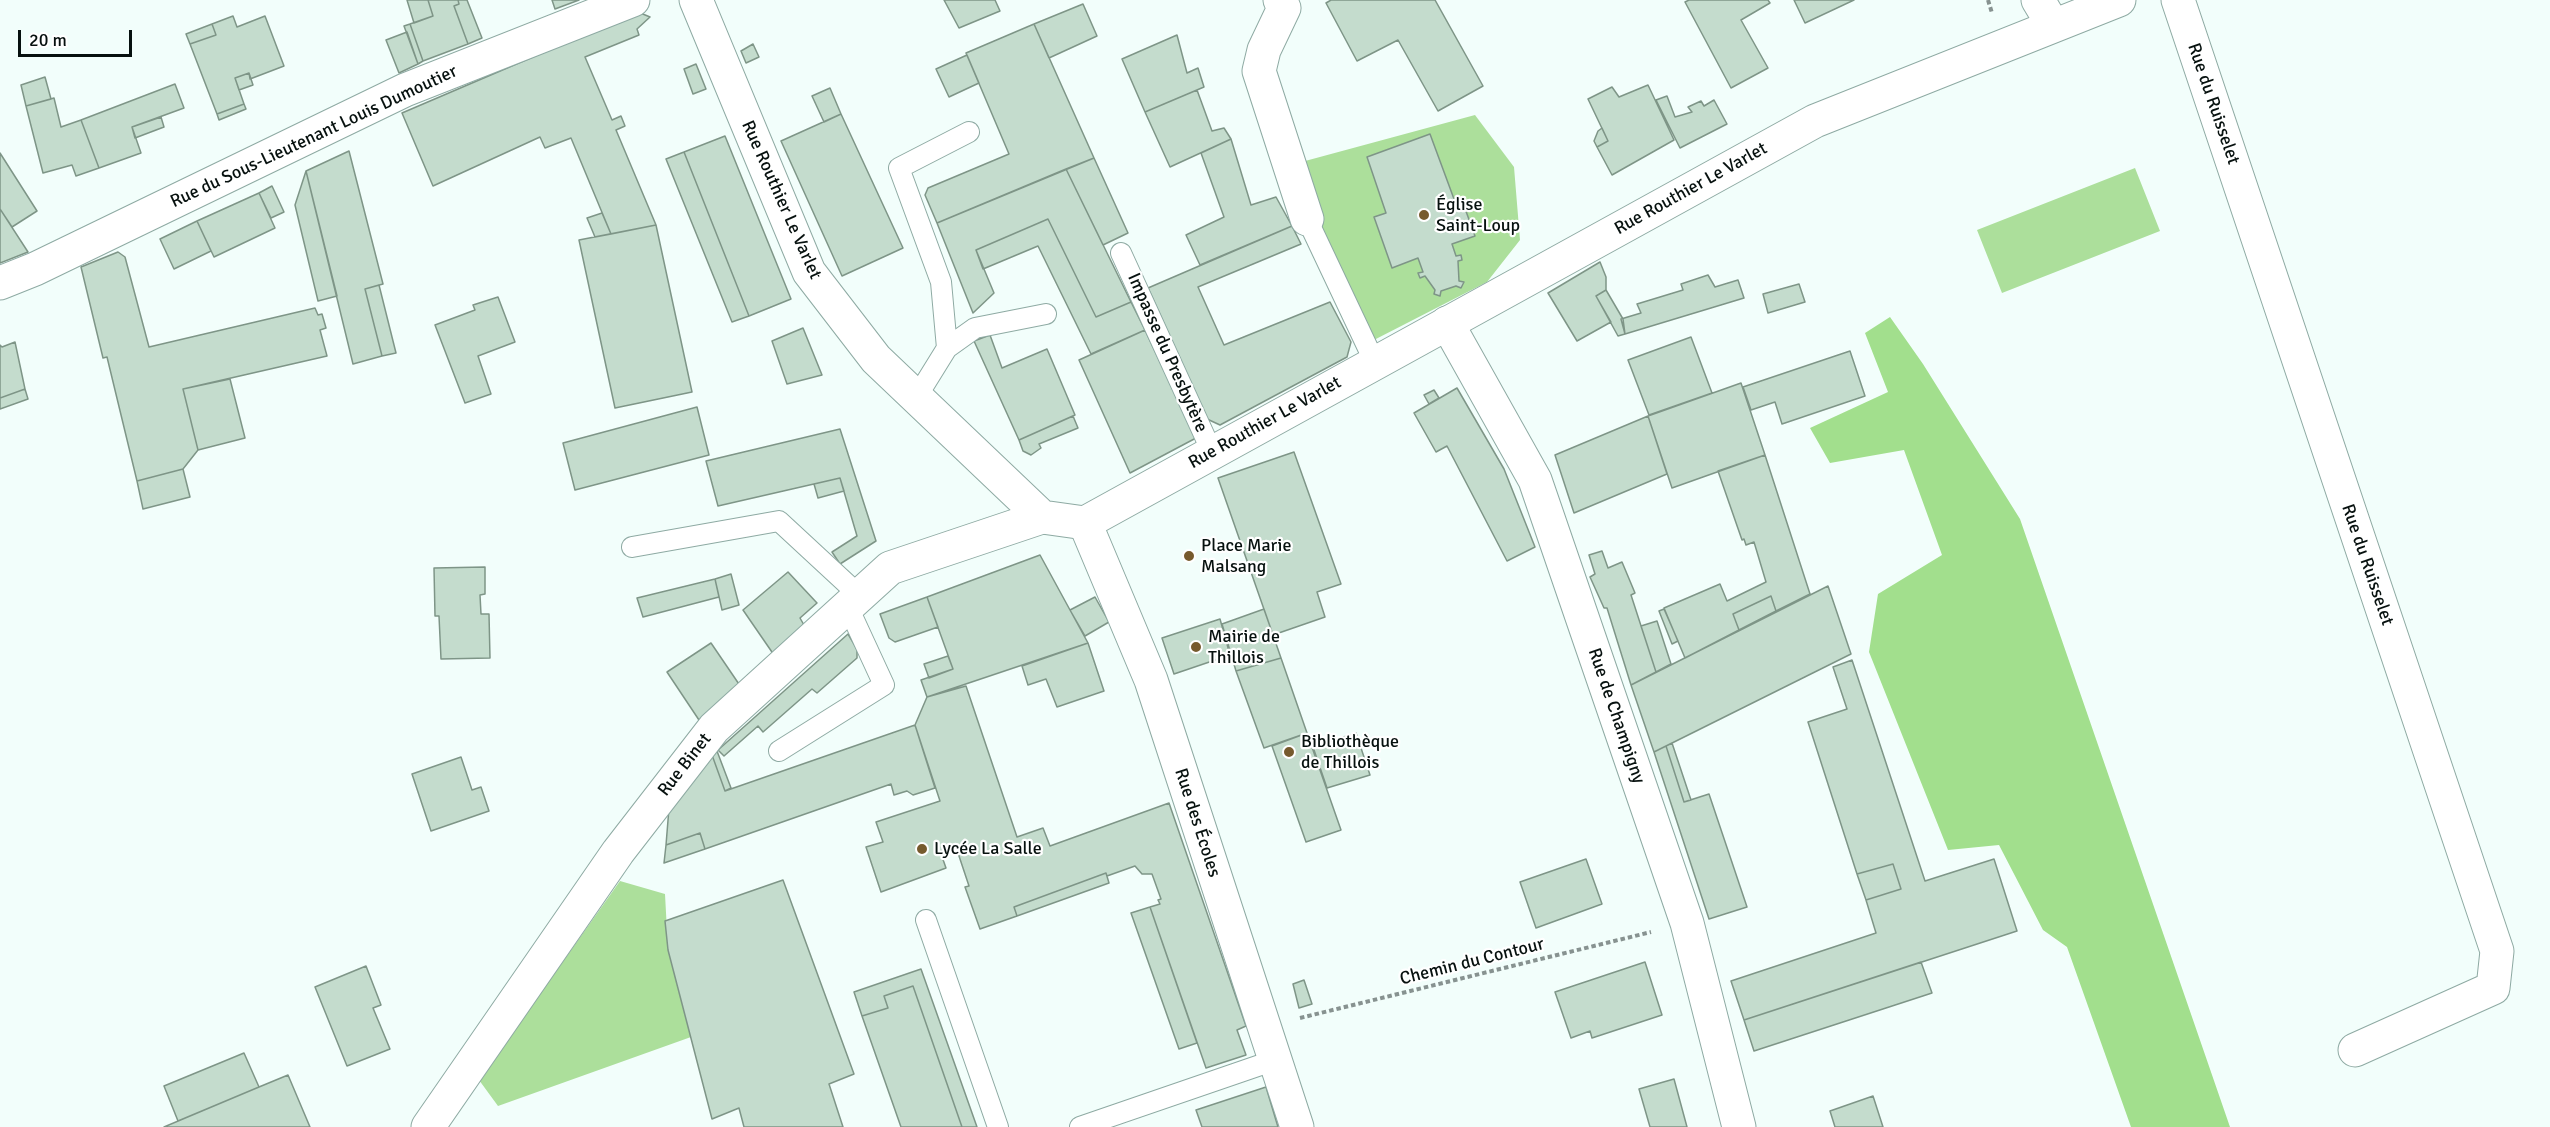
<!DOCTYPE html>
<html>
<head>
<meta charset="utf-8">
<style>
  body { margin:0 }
  #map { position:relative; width:2550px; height:1127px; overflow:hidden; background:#f2fefb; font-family:Signika,sans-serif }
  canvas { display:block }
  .scale { position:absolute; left:18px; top:30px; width:114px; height:27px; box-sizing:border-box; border:3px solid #07110f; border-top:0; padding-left:8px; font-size:18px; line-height:21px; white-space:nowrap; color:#07110f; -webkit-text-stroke:4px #fff; paint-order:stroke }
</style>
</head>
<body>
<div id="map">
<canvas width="2550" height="1127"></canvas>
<div class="scale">20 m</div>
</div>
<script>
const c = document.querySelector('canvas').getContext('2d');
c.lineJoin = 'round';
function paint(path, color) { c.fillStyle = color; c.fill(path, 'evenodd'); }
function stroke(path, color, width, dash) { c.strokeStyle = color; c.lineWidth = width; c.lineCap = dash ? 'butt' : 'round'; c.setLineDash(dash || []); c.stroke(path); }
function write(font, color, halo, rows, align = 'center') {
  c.font = font + ' Signika,sans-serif'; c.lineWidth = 4.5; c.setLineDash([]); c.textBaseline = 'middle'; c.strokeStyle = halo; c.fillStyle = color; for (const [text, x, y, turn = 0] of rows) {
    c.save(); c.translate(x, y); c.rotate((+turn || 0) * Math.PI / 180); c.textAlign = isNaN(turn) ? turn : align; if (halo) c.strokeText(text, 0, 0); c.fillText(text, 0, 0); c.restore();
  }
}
paint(new Path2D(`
  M 1475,115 L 1514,167 L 1520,240 L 1487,282 L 1372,341 L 1294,164 Z
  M 2135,168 L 2160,231 L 2002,293 L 1977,230 Z
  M 620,881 L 665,894 L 668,950 L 691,1037 L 498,1106 L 479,1080 Z`), '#acdf9b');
paint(new Path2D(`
  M 1890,317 L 1923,364 L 2020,519 L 2230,1127 L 2131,1127 L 2067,947 L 2043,930 L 1999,845 L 1948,850 L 1869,652 L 1878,594 L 1942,555 L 1904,450 L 1830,463 L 1810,428 L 1888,392 L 1865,333 Z`), '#a2df8d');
const building = new Path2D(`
  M 407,0 L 428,0 L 433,16 L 414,23 Z
  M 428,0 L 458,0 L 459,4 L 454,6 L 468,44 L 423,61 L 410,24 L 433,16 Z
  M 458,0 L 467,0 L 482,38 L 468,44 L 454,6 L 459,4 Z
  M 552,0 L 579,0 L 555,9 Z
  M 944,0 L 995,0 L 1000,11 L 959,28 Z
  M 1331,0 L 1435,0 L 1483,86 L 1438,111 L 1398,40 L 1357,61 L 1326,3 Z
  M 1689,0 L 1768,0 L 1770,3 L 1741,20 L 1768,68 L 1731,88 L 1685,2 Z
  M 1794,0 L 1854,0 L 1805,23 Z
  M 1083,4 L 1097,36 L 1049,58 L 1034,24 Z
  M 638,12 L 650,17 L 637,29 L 639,35 L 585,57 L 612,120 L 621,116 L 625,126 L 616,130 L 656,225 L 611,234 L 571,138 L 545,148 L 540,137 L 433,186 L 402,113 Z
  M 233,16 L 237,27 L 265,16 L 284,66 L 250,79 L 249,73 L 235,78 L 244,104 L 217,114 L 190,44 L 216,35 L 212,24 Z
  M 212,24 L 216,35 L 190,44 L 186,34 Z
  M 410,24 L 423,61 L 418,64 L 404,26 Z
  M 1034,24 L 1094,158 L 937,223 L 925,195 L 928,188 L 1009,154 L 966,53 Z
  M 407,32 L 418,64 L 399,73 L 386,40 Z
  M 1177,35 L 1187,73 L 1198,68 L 1204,87 L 1145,112 L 1122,59 Z
  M 753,44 L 759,57 L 746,63 L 741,51 Z
  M 967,55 L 979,83 L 949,97 L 936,69 Z
  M 696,64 L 706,89 L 693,94 L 684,69 Z
  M 249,73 L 253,85 L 239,90 L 235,78 Z
  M 45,77 L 51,99 L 26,106 L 21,85 Z
  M 175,84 L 184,108 L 132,127 L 141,153 L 99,168 L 81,120 Z
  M 1648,85 L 1674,140 L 1612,175 L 1597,147 L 1608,141 L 1588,99 L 1612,87 L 1619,97 Z
  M 830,88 L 841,114 L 824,122 L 812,96 Z
  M 1197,90 L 1212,131 L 1224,128 L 1231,139 L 1170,167 L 1145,112 Z
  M 1667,96 L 1675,117 L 1692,112 L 1688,107 L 1701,101 L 1704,106 L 1714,100 L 1727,124 L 1680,148 L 1656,100 Z
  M 54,98 L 61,127 L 81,120 L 99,168 L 76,176 L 72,165 L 43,173 L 26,106 Z
  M 244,104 L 246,109 L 219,120 L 217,114 Z
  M 841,114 L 903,248 L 842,276 L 781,141 Z
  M 161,117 L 164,127 L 135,138 L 132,127 Z
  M 1602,128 L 1608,141 L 1597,147 L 1594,141 L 1598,131 Z
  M 1430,134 L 1454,199 L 1461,200 L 1463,203 L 1475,236 L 1452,244 L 1456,256 L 1461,255 L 1462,260 L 1458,261 L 1459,281 L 1464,282 L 1461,288 L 1456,286 L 1441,291 L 1440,296 L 1434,294 L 1435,290 L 1425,276 L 1420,278 L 1418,273 L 1423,272 L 1418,258 L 1392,268 L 1374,217 L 1386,213 L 1367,157 Z
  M 725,136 L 791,299 L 749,316 L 684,152 Z
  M 1231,139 L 1251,205 L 1276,197 L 1292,226 L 1200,265 L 1186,235 L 1224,217 L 1201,153 Z
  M 349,151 L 383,284 L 365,289 L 382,356 L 353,364 L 306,171 Z
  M 684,152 L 749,316 L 732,322 L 666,159 Z
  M 0,153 L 37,211 L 12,227 L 0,209 Z
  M 1094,158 L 1128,233 L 1103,245 L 1066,169 Z
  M 1066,169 L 1131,302 L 1096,317 L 1048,219 L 976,250 L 994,293 L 973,313 L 937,223 Z
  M 306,171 L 337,296 L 318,301 L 295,205 Z
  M 272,186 L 284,212 L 271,218 L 259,193 Z
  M 259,193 L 275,228 L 214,257 L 197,221 Z
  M 0,209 L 28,252 L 0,263 Z
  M 602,213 L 611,234 L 595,237 L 587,218 Z
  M 1048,219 L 1096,317 L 1131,302 L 1145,330 L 1091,354 L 1038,246 L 983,269 L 976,250 Z
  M 197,221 L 211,251 L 174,269 L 160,239 Z
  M 656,225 L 692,392 L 615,408 L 579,240 Z
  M 1292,226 L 1301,244 L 1198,287 L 1224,345 L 1330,302 L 1351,342 L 1347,357 L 1220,425 L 1207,419 L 1148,288 Z
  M 118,252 L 125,257 L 149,347 L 315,308 L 318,315 L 322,314 L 326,328 L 320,330 L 327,356 L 183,389 L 198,450 L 183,469 L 137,481 L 107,357 L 103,358 L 81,267 Z
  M 1600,262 L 1606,277 L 1606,290 L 1596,296 L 1611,322 L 1577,341 L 1548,293 Z
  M 1708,275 L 1715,287 L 1738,280 L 1744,298 L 1625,334 L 1621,319 L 1641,313 L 1637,304 L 1683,290 L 1681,284 Z
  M 1799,284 L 1805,302 L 1768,313 L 1763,294 Z
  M 379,285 L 396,353 L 382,356 L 365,289 Z
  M 1606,290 L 1623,319 L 1625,334 L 1618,336 L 1596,296 Z
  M 498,297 L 515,342 L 478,356 L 491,394 L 465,403 L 435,325 L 475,310 L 473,305 Z
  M 803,328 L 822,375 L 787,384 L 772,341 Z
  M 1145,330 L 1196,438 L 1130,473 L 1079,360 Z
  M 990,335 L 1002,368 L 1047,349 L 1075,415 L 1019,440 L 974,341 Z
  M 1691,337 L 1712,393 L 1649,415 L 1628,360 Z
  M 15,342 L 25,389 L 0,398 L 0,345 L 2,347 Z
  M 1850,351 L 1865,396 L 1782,424 L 1775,402 L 1751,410 L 1743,387 Z
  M 230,379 L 245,438 L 198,450 L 183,389 Z
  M 1741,383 L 1765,455 L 1672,488 L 1648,416 Z
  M 1457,388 L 1504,469 L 1535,547 L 1507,561 L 1447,446 L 1436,452 L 1414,413 Z
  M 25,389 L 28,399 L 0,409 L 0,398 Z
  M 1434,390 L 1439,398 L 1429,404 L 1424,395 Z
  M 697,407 L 709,455 L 575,490 L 563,443 Z
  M 1073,416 L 1078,428 L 1039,444 L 1041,448 L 1031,455 L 1023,451 L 1019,440 Z
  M 1648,416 L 1667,474 L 1574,513 L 1555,455 Z
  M 840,429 L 876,541 L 840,564 L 832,552 L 857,536 L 840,478 L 718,506 L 706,461 Z
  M 1294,452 L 1341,584 L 1317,592 L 1325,617 L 1273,635 L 1218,478 Z
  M 1765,455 L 1810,594 L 1776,611 L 1771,596 L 1733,614 L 1739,630 L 1685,658 L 1664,608 L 1720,584 L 1727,601 L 1766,582 L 1754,542 L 1746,545 L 1744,539 L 1742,540 L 1718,471 Z
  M 183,469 L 190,497 L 143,509 L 137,481 Z
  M 840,478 L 844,491 L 818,498 L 814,484 Z
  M 1602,551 L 1608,568 L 1622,562 L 1635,593 L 1631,595 L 1656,672 L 1631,685 L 1607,608 L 1604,608 L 1590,577 L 1595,574 L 1589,555 Z
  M 1040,555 L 1088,643 L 927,697 L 921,680 L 953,669 L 927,597 Z
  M 485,567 L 485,594 L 480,595 L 481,614 L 489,614 L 490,658 L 441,659 L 439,616 L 435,616 L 434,568 Z
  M 788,572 L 817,603 L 800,618 L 804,625 L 774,655 L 743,610 Z
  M 731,574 L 739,605 L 722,610 L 715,579 Z
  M 715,579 L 719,597 L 643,617 L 637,598 Z
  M 1828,586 L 1851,654 L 1654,752 L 1631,685 Z
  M 1771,596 L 1776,611 L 1739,630 L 1733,614 Z
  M 927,597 L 938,627 L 895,642 L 889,638 L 880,614 Z
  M 1095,597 L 1109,622 L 1085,636 L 1070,610 Z
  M 1264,609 L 1281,658 L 1236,671 L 1222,624 Z
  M 1664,609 L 1678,641 L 1672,644 L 1659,611 Z
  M 1220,619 L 1230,655 L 1174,674 L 1162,638 Z
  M 1657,621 L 1671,664 L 1656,672 L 1641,626 Z
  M 848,634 L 857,649 L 857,658 L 817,693 L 812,689 L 763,732 L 758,726 L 724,756 L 718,750 Z
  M 711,643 L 743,690 L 699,720 L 667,672 Z
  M 1088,643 L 1104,691 L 1057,707 L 1046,679 L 1028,685 L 1022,666 Z
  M 948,656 L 953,669 L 929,678 L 924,664 Z
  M 1281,658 L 1307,733 L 1264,748 L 1236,671 Z
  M 1852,660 L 1925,881 L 1994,859 L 2017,931 L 1744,1020 L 1731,981 L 1876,933 L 1866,900 L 1901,889 L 1893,864 L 1857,874 L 1808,722 L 1847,709 L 1833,667 Z
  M 966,686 L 1017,837 L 1043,828 L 1050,846 L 1169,803 L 1246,1026 L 1237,1030 L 1246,1055 L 1206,1068 L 1150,907 L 1160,904 L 1158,900 L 1161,899 L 1152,874 L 1142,874 L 1135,866 L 1107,876 L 1106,873 L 1014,907 L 1017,916 L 980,929 L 965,887 L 969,886 L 956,847 L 940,851 L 946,868 L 881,892 L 866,847 L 883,842 L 876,822 L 940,801 L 915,725 L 927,697 Z
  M 915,725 L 935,788 L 913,795 L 907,791 L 894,795 L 891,784 L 705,849 L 700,833 L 666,845 L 669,808 L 712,755 L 725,791 Z
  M 1307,733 L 1341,830 L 1306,842 L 1272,746 Z
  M 1356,733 L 1370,775 L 1327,788 L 1313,747 Z
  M 1672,743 L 1691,800 L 1684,802 L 1666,746 Z
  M 1666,746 L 1684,802 L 1709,794 L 1747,907 L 1709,919 L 1654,752 Z
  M 717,751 L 731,788 L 725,791 L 712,755 Z
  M 461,757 L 472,790 L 481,787 L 489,811 L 431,831 L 412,774 Z
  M 700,833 L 705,849 L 664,863 L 666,845 Z
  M 1586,859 L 1602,904 L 1536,928 L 1520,882 Z
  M 1893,864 L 1901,889 L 1866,900 L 1857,874 Z
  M 1106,873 L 1109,883 L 1017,916 L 1014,907 Z
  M 783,880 L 854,1074 L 829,1084 L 843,1127 L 744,1127 L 739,1108 L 712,1119 L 668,950 L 665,921 Z
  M 1150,907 L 1197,1043 L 1179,1049 L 1131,913 Z
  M 1645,962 L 1662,1015 L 1592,1038 L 1590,1031 L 1571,1038 L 1555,992 Z
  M 1921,962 L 1932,993 L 1754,1051 L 1744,1020 Z
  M 366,966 L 381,1005 L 373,1008 L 390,1049 L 347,1066 L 315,987 Z
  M 921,969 L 977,1127 L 962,1127 L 913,986 L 884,996 L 888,1008 L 862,1016 L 854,992 Z
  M 1304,980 L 1312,1004 L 1299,1008 L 1293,984 Z
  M 913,986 L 962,1127 L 901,1127 L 862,1016 L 888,1008 L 884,996 Z
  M 244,1053 L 259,1087 L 178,1121 L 164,1086 Z
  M 288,1075 L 310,1127 L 164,1127 L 259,1087 Z
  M 1674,1079 L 1687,1127 L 1650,1127 L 1639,1089 Z
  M 1266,1087 L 1278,1127 L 1202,1127 L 1196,1110 Z
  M 1873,1096 L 1883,1127 L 1835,1127 L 1830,1111 Z`);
paint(building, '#c4dccd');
stroke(building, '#7e9587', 1.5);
const lane = new Path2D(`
  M 1307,219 L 1375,363
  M 1121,253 L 1212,452
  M 947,348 L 941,282 L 899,168 L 969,132
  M 916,398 L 947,348 L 975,328 L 1046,314
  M 632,547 L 779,521 L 860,596
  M 779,751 L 884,685 L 848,607
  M 926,920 L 998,1127
  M 1080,1127 L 1275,1060`);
const street = new Path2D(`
  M 1280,0 L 1284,8 L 1264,50 L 1259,71 L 1307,219
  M 2038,0 L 2053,25
  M 2178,0 L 2497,951 L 2493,988 L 2355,1050
  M 0,283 L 35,269 L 405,90 L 633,0
  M 1447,323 L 1535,480 L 1687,923 L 1739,1127
  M 1085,523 L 1151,680 L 1297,1127
  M 428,1127 L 618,852 L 714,728 L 890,568 L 1042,517`);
const secondary = new Path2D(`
  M 696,0 L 809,272 L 876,359 L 1042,517 L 1085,523 L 1815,121 L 2119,0`);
stroke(lane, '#8eaaa3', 22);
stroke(street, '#8eaaa3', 35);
stroke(secondary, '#8eaaa3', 35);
stroke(new Path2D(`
  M 1988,0 L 1992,13
  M 1300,1018 L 1651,932`), '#879290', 4, [4.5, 3]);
stroke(lane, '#fff', 20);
stroke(street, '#fff', 33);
stroke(secondary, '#fff', 33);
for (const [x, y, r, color] of [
  [1424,215,6,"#765a2d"],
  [1189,556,6,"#765a2d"],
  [1196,647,6,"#765a2d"],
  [1289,752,6,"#765a2d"],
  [922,849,6,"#765a2d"]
]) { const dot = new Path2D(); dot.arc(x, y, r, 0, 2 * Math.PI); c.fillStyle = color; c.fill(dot); stroke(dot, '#fff', 2); }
write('18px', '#07110f', '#fff', [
  ["Rue du Ruisselet",2213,104,71],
  ["Rue du Sous-Lieutenant Louis Dumoutier",314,137,-25],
  ["Rue Routhier Le Varlet",1691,189,-29],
  ["Rue Routhier Le Varlet",781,200,66],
  ["Impasse du Presbytère",1167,353,66],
  ["Rue Routhier Le Varlet",1265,423,-29],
  ["Rue du Ruisselet",2367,565,71],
  ["Rue de Champigny",1616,716,71],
  ["Rue Binet",685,765,-52],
  ["Rue des Écoles",1197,823,72],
  ["Chemin du Contour",1472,962,-14]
]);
write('18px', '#07110f', '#fff', [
  ["Église",1436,205],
  ["Saint-Loup",1436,226],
  ["Place Marie",1201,546],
  ["Malsang",1201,567],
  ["Mairie de",1208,637],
  ["Thillois",1208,658],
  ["Bibliothèque",1301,742],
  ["de Thillois",1301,763],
  ["Lycée La Salle",934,849]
], 'left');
</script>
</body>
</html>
